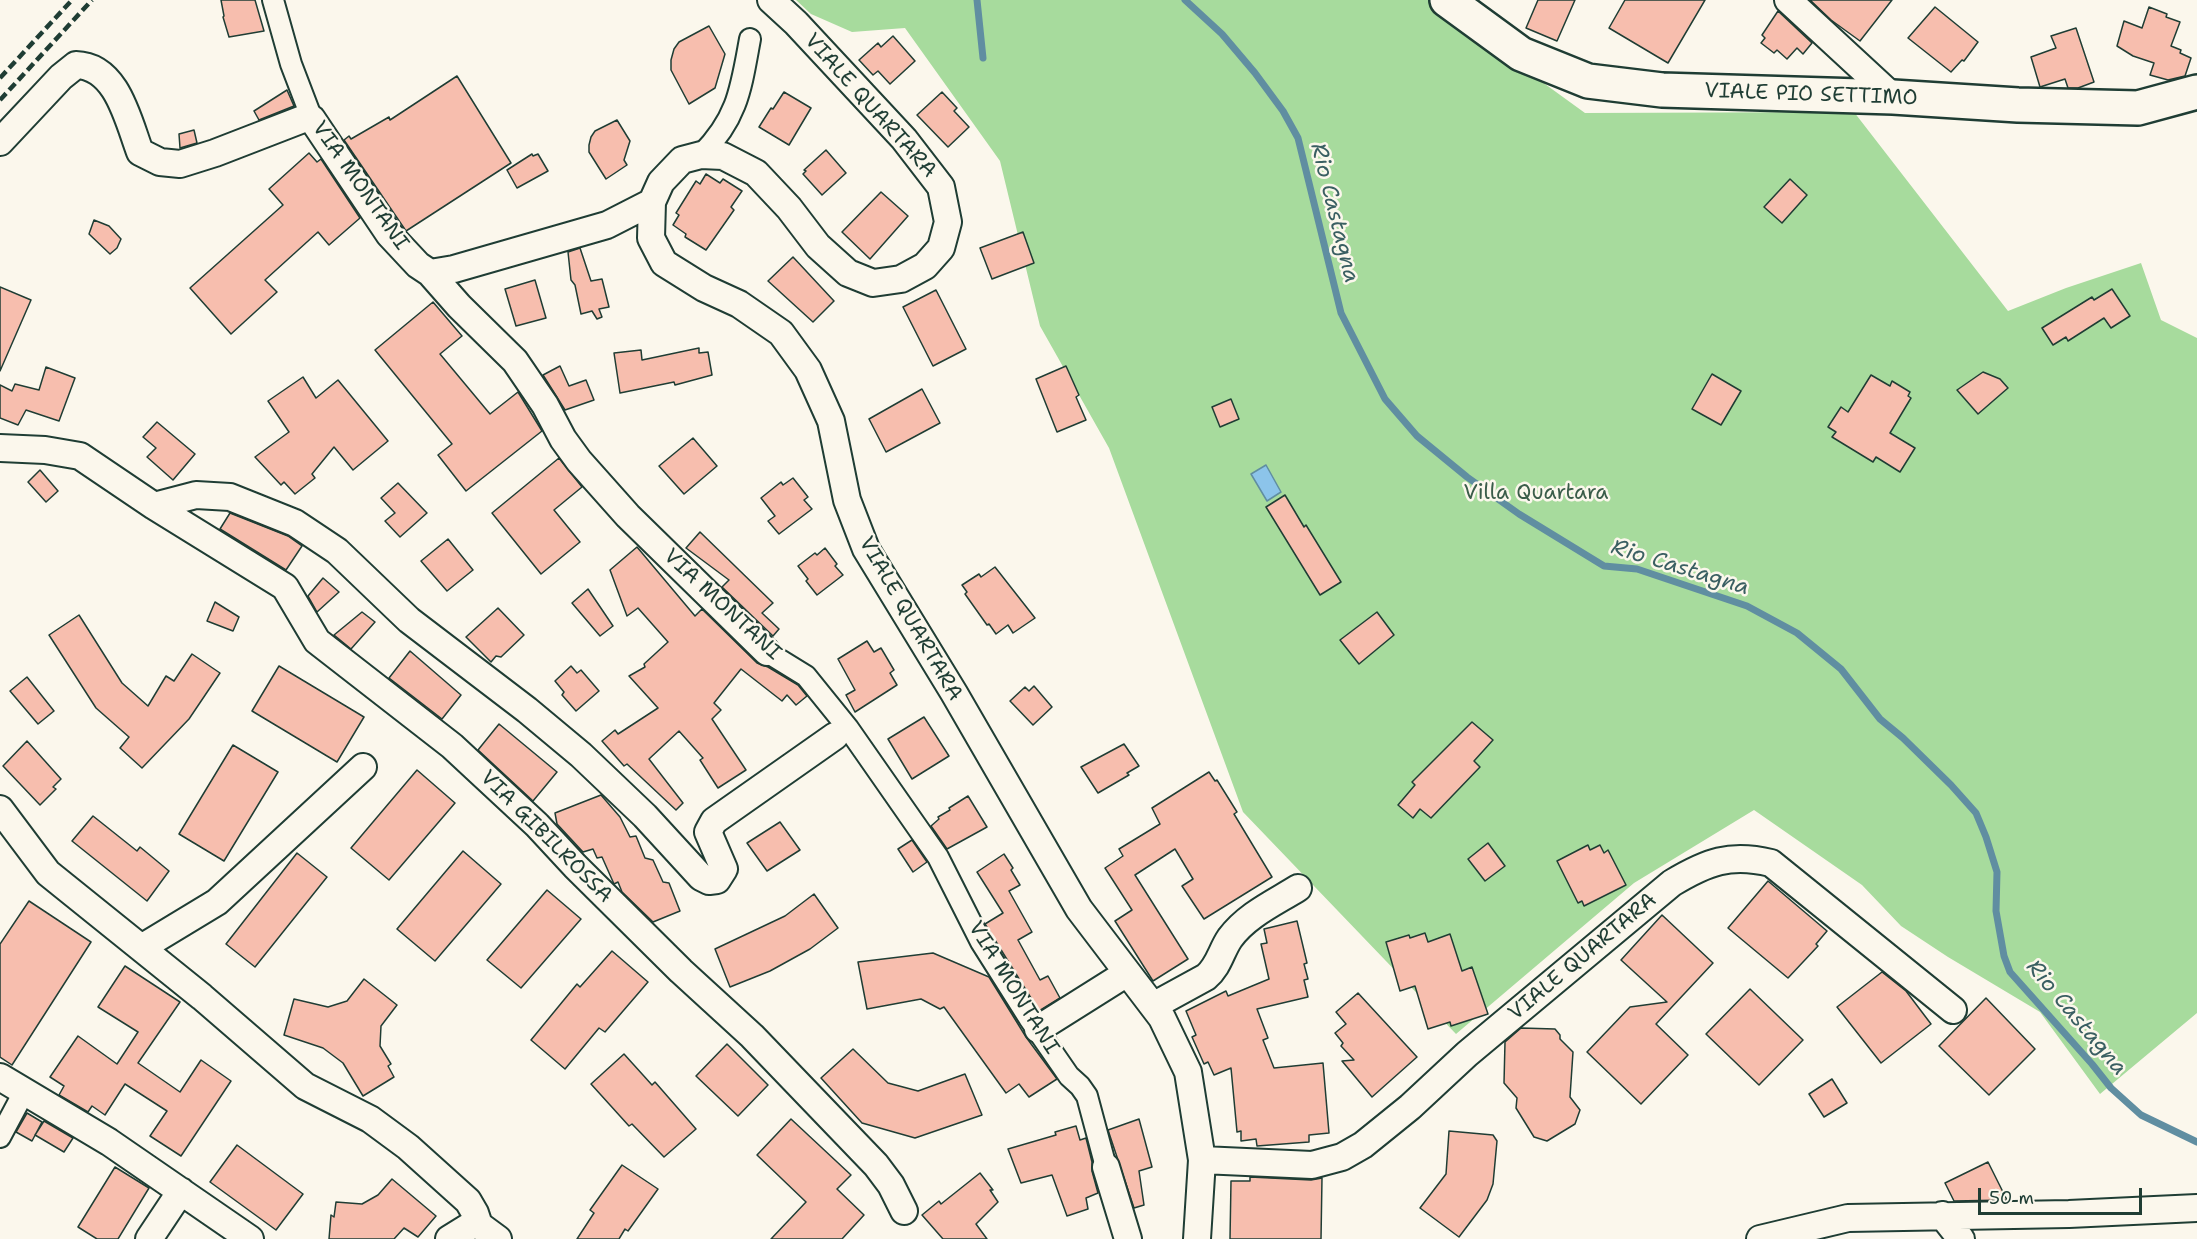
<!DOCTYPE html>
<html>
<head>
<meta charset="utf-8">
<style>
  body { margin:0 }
  #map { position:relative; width:2197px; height:1239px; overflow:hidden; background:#fbf7ec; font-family:"Shantell Sans",sans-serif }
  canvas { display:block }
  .scale { position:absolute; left:1978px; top:1188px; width:164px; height:27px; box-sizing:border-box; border:3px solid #1f3d34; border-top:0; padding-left:8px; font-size:18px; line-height:21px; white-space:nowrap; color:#1f3d34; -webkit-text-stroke:4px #fbf7ec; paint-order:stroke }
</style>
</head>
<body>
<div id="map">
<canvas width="2197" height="1239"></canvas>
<div class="scale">50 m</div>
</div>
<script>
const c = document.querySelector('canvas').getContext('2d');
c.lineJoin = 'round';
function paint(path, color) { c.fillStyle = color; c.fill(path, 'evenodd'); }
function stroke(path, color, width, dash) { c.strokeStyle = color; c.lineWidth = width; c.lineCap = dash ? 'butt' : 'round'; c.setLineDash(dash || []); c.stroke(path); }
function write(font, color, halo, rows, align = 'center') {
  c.font = font + ' "Shantell Sans",sans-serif'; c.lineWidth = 5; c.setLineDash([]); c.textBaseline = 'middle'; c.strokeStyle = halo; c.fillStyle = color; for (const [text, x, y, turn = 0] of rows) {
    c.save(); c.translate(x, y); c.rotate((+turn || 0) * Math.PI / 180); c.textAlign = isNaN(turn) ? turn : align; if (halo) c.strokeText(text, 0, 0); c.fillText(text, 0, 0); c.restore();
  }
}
paint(new Path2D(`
  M 796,0 L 1429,0 L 1585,113 L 1854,112 L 2008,311 L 2066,288 L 2141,263 L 2161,320 L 2197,338 L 2197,1013 L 2100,1094 L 2040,1012 L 1948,957 L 1901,926 L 1862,885 L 1754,810 L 1634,883 L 1456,1034 L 1243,812 L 1109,448 L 1040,326 L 1000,161 L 905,28 L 852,32 L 811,14 Z`), '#a7db9d');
const water = new Path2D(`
  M 1266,465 L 1281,492 L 1267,501 L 1251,474 Z`);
paint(water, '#8cc4ea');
stroke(water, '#608ea1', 1.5);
stroke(new Path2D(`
  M 977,0 L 983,58
  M 1185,0 L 1222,34 L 1255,73 L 1283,111 L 1298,138 L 1341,313 L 1385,399 L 1417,436 L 1467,477 L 1519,514 L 1604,566 L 1637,569 L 1747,606 L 1797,633 L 1841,669 L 1880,719 L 1903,738 L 1951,785 L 1976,813 L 1986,837 L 1997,872 L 1996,911 L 2004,956 L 2010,972 L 2092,1064 L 2111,1088 L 2141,1115 L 2197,1142`), '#608ea1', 7);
const building = new Path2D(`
  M 221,0 L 255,0 L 264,31 L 229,37 L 223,17 L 224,16 Z
  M 1538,0 L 1575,0 L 1557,41 L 1526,28 Z
  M 1625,0 L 1705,0 L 1668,63 L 1609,28 Z
  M 1810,0 L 1892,0 L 1860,41 L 1831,20 Z
  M 1935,7 L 1978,42 L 1964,61 L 1962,60 L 1951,72 L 1908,38 Z
  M 2149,7 L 2167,14 L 2166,17 L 2180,22 L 2171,46 L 2181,50 L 2180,53 L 2191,58 L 2185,76 L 2168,80 L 2150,75 L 2154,63 L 2133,56 L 2117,46 L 2124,21 L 2142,28 Z
  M 1778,11 L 1812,43 L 1803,54 L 1797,48 L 1787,59 L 1777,50 L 1774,53 L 1761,43 L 1765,38 L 1762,35 Z
  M 709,26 L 725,54 L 715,88 L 689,104 L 671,70 L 671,60 L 674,49 L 679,42 Z
  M 2076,28 L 2094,82 L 2078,88 L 2068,88 L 2065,79 L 2040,87 L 2031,57 L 2056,48 L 2051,36 Z
  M 893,36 L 915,61 L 890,84 L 878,71 L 873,75 L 859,60 L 878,43 L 881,47 Z
  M 457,76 L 511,163 L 406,231 L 344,140 L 349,136 L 351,139 L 389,117 L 390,120 Z
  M 287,90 L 294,106 L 259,120 L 254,111 Z
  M 784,92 L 811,108 L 789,145 L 759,127 L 771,108 L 773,109 Z
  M 942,92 L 957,108 L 954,111 L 969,127 L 948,147 L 917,115 Z
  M 617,120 L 630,141 L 624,160 L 627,165 L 606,179 L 589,152 L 589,145 L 591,137 L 595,131 Z
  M 194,130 L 197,143 L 180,148 L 179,134 Z
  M 826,150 L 846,173 L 822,195 L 803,174 L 806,171 L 804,170 Z
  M 309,153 L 317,162 L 321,159 L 360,218 L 329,245 L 318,232 L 265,280 L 277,292 L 231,334 L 190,288 L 283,205 L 269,189 Z
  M 532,154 L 533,156 L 538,154 L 548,171 L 517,188 L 507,170 Z
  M 706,174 L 720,183 L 723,179 L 742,191 L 731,207 L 734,210 L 706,250 L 685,237 L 686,234 L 673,225 L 679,215 L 676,213 L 696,181 L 700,184 Z
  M 1790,179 L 1807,195 L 1782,223 L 1764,207 Z
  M 881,192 L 908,216 L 870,259 L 842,232 Z
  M 94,220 L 109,226 L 121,239 L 117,248 L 110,254 L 89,234 Z
  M 1023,232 L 1034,263 L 992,279 L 980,248 Z
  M 580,248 L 591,281 L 602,279 L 609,307 L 599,309 L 602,317 L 597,319 L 592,311 L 581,314 L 575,285 L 571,280 L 568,252 Z
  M 793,257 L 834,301 L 813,322 L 768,281 Z
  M 535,280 L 546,318 L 516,326 L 505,289 Z
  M 0,287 L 31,300 L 0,371 Z
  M 2112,289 L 2130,316 L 2111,328 L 2104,318 L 2068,341 L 2066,337 L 2053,345 L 2042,328 L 2092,297 L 2094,300 Z
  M 936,290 L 966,349 L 933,366 L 903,307 Z
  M 433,302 L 462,336 L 440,354 L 490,414 L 518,392 L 542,431 L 466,491 L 438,455 L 452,444 L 375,350 Z
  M 699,348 L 699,353 L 708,352 L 712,375 L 675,385 L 674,382 L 620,393 L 614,353 L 641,350 L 642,360 Z
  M 560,366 L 569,386 L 586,380 L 594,400 L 565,410 L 543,375 Z
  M 1066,366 L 1079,395 L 1076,397 L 1086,420 L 1057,432 L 1036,379 Z
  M 46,367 L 75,378 L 59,421 L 26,410 L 18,425 L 0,418 L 0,385 L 12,391 L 15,384 L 39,390 Z
  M 1983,372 L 2000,379 L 2008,388 L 1978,414 L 1957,390 Z
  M 1712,374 L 1741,391 L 1721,425 L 1692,409 Z
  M 1871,375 L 1890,386 L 1892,381 L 1910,392 L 1908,396 L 1911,398 L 1890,433 L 1915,448 L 1900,472 L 1876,457 L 1873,462 L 1832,437 L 1836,432 L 1828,427 L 1841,407 L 1848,412 Z
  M 303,377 L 316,398 L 338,380 L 388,441 L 353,470 L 334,447 L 312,474 L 315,478 L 295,494 L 284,482 L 281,485 L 255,457 L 289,432 L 268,401 Z
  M 922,389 L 940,423 L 886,452 L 869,419 Z
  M 1231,399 L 1239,419 L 1220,427 L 1212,407 Z
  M 157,422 L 195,454 L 173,480 L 147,457 L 156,448 L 143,437 Z
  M 693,438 L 717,466 L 684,494 L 659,466 Z
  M 559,458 L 582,487 L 554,510 L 580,542 L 541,574 L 492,513 Z
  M 40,470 L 58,491 L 46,502 L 28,482 Z
  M 793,478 L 808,497 L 804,500 L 812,509 L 779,534 L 768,521 L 775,516 L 761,498 L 781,482 L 783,485 Z
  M 398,483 L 427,513 L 400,537 L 385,521 L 395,513 L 381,498 Z
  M 1285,495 L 1304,527 L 1306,525 L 1341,582 L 1320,595 L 1266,507 Z
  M 230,513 L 288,536 L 302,546 L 286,570 L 220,529 Z
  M 700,532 L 773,603 L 762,613 L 779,629 L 773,636 L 722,587 L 729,580 L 686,548 Z
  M 448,539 L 473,570 L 447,591 L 421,561 Z
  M 637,547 L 695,616 L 702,609 L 757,663 L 768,667 L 798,685 L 807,696 L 796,705 L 787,695 L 782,701 L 741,669 L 714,703 L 721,710 L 712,719 L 746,770 L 718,788 L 700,760 L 703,758 L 679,731 L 649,759 L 683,803 L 676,810 L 627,764 L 624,766 L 602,741 L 615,730 L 618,734 L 658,708 L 629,676 L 645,667 L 644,664 L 668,642 L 638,608 L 627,616 L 610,570 Z
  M 825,548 L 837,564 L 835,566 L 843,575 L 817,595 L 806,581 L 808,579 L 798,566 L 815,553 L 817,555 Z
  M 995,567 L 1035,618 L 1013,633 L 1008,625 L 996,634 L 989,624 L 987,625 L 965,594 L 967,592 L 962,585 L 979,574 L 981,577 Z
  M 323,578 L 339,592 L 317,612 L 308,596 Z
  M 588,589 L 613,626 L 600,636 L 572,603 Z
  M 215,602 L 239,617 L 233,631 L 207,621 Z
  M 498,608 L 524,635 L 501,657 L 496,656 L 491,662 L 466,637 Z
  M 362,612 L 375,622 L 351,649 L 334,635 Z
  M 1377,612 L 1394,635 L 1359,664 L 1340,640 Z
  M 79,615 L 122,683 L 148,706 L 166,676 L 174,681 L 192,654 L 220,673 L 189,719 L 142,768 L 120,748 L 129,737 L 96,708 L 49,635 Z
  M 867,641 L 874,652 L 881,648 L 894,670 L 890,673 L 897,685 L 855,712 L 846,695 L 855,690 L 838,659 Z
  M 410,651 L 461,695 L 442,719 L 389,678 Z
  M 279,666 L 364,717 L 337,762 L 252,711 Z
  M 571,666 L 577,673 L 581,670 L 599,691 L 576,711 L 562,695 L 564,692 L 555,681 Z
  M 27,677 L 54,711 L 38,724 L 10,691 Z
  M 1034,686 L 1052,707 L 1033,725 L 1010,701 L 1025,687 L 1029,691 Z
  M 924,717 L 949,756 L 912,779 L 888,739 Z
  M 1472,722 L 1493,740 L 1474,761 L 1480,767 L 1431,818 L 1420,809 L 1413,818 L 1398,805 L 1415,785 L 1412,782 Z
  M 499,724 L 557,772 L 533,801 L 478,750 Z
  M 27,741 L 61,779 L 53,787 L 56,789 L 40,805 L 3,766 Z
  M 1124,744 L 1139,766 L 1127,773 L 1129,775 L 1098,793 L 1081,767 Z
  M 233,745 L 278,772 L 224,861 L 179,834 Z
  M 417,770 L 455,803 L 389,880 L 351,848 Z
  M 1209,772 L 1215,781 L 1217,780 L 1237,812 L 1234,814 L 1272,877 L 1204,919 L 1182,886 L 1193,879 L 1175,849 L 1135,875 L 1188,959 L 1153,981 L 1115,921 L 1132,910 L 1105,868 L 1123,856 L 1119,849 L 1160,824 L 1152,808 Z
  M 601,795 L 620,817 L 630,837 L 636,836 L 645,858 L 653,860 L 663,882 L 669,883 L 680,911 L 653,922 L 622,892 L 618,882 L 614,884 L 602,857 L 597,858 L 593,849 L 583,852 L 557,824 L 555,813 Z
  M 968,796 L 987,827 L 947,849 L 931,826 L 939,819 L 938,817 L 950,810 L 949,808 Z
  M 93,816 L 137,851 L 140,847 L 169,871 L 147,901 L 72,841 Z
  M 780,822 L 800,850 L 767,871 L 747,843 Z
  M 912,840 L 927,862 L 913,872 L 898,849 Z
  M 1488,843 L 1505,866 L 1485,881 L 1468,859 Z
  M 1588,845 L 1590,850 L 1600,845 L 1604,853 L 1608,850 L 1626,885 L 1584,906 L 1582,901 L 1578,903 L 1557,861 Z
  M 463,851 L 501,884 L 435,961 L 397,929 Z
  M 297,853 L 327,877 L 255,967 L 226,944 Z
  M 1004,854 L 1013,868 L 1011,870 L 1020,885 L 1009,891 L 1032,932 L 1018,940 L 1040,980 L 1048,976 L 1060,998 L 1039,1011 L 985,924 L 1003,913 L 977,872 Z
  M 1768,881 L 1827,931 L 1816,944 L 1818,946 L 1788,978 L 1728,928 Z
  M 547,890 L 581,919 L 521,988 L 487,960 Z
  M 814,894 L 838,928 L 810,949 L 770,971 L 730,987 L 715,949 L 785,916 Z
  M 29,901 L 91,942 L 12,1065 L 0,1057 L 0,944 Z
  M 1662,915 L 1713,963 L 1656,1024 L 1688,1055 L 1641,1104 L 1587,1052 L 1630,1007 L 1667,1002 L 1621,960 Z
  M 1297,921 L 1307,963 L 1304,964 L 1308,979 L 1304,980 L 1308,997 L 1257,1009 L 1268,1038 L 1263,1040 L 1274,1068 L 1323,1063 L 1329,1133 L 1309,1135 L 1309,1142 L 1257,1146 L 1256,1139 L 1241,1141 L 1241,1131 L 1237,1132 L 1231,1068 L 1214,1075 L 1208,1062 L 1204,1064 L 1192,1037 L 1196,1035 L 1186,1011 L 1226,991 L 1228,996 L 1269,979 L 1261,944 L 1267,943 L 1264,929 Z
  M 1425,933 L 1428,942 L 1450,934 L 1462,971 L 1472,967 L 1488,1014 L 1451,1026 L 1450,1022 L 1428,1029 L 1415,986 L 1400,991 L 1386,942 L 1409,935 L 1410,938 Z
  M 612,951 L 648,982 L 605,1032 L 599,1028 L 565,1069 L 531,1040 L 577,984 L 580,987 Z
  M 933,953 L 989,977 L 1026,1037 L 1057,1079 L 1029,1097 L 1019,1084 L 1006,1093 L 944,1007 L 940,1009 L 921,999 L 867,1009 L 858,962 Z
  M 125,966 L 180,1002 L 138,1063 L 180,1092 L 201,1060 L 231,1081 L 181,1156 L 150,1136 L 167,1111 L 125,1084 L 105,1115 L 92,1106 L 88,1112 L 59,1095 L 64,1086 L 50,1077 L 78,1036 L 117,1064 L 138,1032 L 98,1007 Z
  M 1882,972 L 1906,991 L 1931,1024 L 1881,1063 L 1837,1007 Z
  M 364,979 L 397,1005 L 381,1026 L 380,1046 L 391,1064 L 388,1066 L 394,1077 L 363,1096 L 343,1063 L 323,1048 L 284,1035 L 294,999 L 328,1007 L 347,1001 Z
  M 1750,989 L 1803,1040 L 1759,1085 L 1706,1034 Z
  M 1358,993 L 1417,1057 L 1372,1097 L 1342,1061 L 1354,1060 L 1341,1046 L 1343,1043 L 1335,1033 L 1346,1024 L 1336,1012 Z
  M 1986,998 L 2035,1049 L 1989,1095 L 1939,1046 Z
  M 1521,1028 L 1555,1029 L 1560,1035 L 1560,1039 L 1573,1052 L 1570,1097 L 1580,1110 L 1575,1124 L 1547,1141 L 1534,1137 L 1516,1108 L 1517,1098 L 1504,1083 L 1505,1042 Z
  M 727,1044 L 768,1085 L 738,1116 L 696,1076 Z
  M 853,1049 L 888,1083 L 918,1091 L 965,1074 L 982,1115 L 915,1138 L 862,1123 L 821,1078 Z
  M 624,1054 L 652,1085 L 655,1082 L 696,1129 L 664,1157 L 632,1124 L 629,1126 L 591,1084 Z
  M 1832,1079 L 1847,1103 L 1824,1117 L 1809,1094 Z
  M 27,1113 L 42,1122 L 32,1141 L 16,1132 Z
  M 791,1119 L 851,1175 L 837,1189 L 864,1215 L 842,1239 L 771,1239 L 806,1202 L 757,1155 Z
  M 1139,1119 L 1152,1167 L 1139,1171 L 1144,1205 L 1134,1208 L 1108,1130 Z
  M 44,1121 L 73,1138 L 64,1152 L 35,1135 Z
  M 1076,1126 L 1080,1140 L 1086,1138 L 1092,1162 L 1092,1171 L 1098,1193 L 1086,1198 L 1088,1209 L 1067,1216 L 1052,1175 L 1021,1183 L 1008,1149 L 1056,1135 L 1055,1132 Z
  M 1449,1131 L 1493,1135 L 1497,1141 L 1493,1184 L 1487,1200 L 1459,1237 L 1420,1208 L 1446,1174 Z
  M 237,1145 L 303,1194 L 276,1230 L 210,1182 Z
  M 1988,1162 L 2007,1200 L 1954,1201 L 1945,1183 Z
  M 622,1165 L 658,1189 L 628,1231 L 625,1229 L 619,1239 L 577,1239 L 594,1213 L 590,1210 Z
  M 115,1167 L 149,1188 L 118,1239 L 97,1239 L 78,1227 Z
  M 980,1173 L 993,1190 L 990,1190 L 998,1202 L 976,1224 L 987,1239 L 943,1239 L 922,1215 L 939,1201 L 941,1204 Z
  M 1250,1177 L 1311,1180 L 1322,1178 L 1321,1239 L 1230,1239 L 1231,1181 L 1250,1181 Z
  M 392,1179 L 436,1216 L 418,1237 L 404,1228 L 394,1239 L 329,1239 L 331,1215 L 334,1217 L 336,1202 L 362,1204 L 378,1195 Z`);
paint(building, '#f7beae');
stroke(building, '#1f3d34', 1.5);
const pedestrian = new Path2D(`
  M 273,0 L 291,64 L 312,119
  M 701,155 C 738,118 741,88 750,39
  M 767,652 L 806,676 L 848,728 L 938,857 L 981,942 L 1029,1018 L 1069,1076 L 1080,1086 L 1087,1096 L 1106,1167
  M 0,1137 L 24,1092`);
const minor = new Path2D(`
  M 771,0 L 796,23 L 904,139 L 941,187 L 948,222 L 941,248 L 925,266 L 901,279 L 873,283 L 848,273 L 818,246 L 789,208 L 756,173 L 723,156 L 701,155 L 682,160 L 661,182 L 652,202 L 651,238 L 664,263 L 704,288 L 739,304 L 781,333 L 808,370 L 831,421 L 847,500 L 866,549 L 954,693 L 1079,909 L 1162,1018 L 1188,1072 L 1202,1160 L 1197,1239
  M 1788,0 L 1893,97
  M 0,142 L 61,77 L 76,65 C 117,66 128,120 140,152 L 160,162 L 180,164 L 215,153 L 303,119 L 312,119 L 389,234 L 418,265 L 430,273 L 459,306 L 515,361 L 545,405 L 563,439 L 579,461 L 628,516 L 767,652
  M 430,273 L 454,269 L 607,225 L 652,202
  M 0,448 L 45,450 L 80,456 L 154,506 L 196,495 L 230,497 L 295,523 L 337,551 L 409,620 L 527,710 L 581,755 L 645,816 L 701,877 L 709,881 L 717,880 L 724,869 L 708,832 L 714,821 L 835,736
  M 154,506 L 285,587 L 317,641 L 452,746 L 537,825 L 575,866 L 681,971 L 752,1036 L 876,1165 L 891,1185 L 904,1211
  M 0,809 L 48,873 L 202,997 L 305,1086 L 370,1119 L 408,1147 L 468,1201 L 475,1213 L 479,1225
  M 141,948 L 217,902 L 363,767
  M 1153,1006 L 1206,977 C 1219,966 1221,951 1230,938 C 1247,915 1274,903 1298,888
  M 1038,1029 L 1127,973
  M 0,1077 L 109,1142 L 250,1239
  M 1202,1160 L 1312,1165 L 1342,1157 L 1363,1145 L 1410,1107 L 1467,1054 L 1672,883 C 1707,862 1730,853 1771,863 L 1953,1010
  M 1106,1167 L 1128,1239
  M 1942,1215 L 1961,1239
  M 149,1239 L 181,1191
  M 449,1239 L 470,1226 L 479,1225 L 498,1239
  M 1760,1239 L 1848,1218 L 2069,1214 L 2197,1208`);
const tertiary = new Path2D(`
  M 1447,0 L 1521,54 L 1588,81 L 1662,90 L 1893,97 L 2018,105 L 2138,108 L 2197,92`);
stroke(pedestrian, '#1f3d34', 24);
stroke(minor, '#1f3d34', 30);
stroke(tertiary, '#1f3d34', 38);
stroke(pedestrian, '#fbf7ec', 20);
stroke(minor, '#fbf7ec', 26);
stroke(tertiary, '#fbf7ec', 33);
stroke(new Path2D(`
  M 0,78 L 72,0
  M 0,100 L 92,0`), '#1f3d34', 4.5, [9, 4.5]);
write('21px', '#1f3d34', '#fbf7ec', [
  ["VIALE PIO SETTIMO",1811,95,2],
  ["VIALE QUARTARA",870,106,48],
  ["VIA MONTANI",360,186,55],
  ["VIA MONTANI",722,605,43],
  ["VIALE QUARTARA",910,619,60],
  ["VIA GIBILROSSA",546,837,45],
  ["VIALE QUARTARA",1583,957,-40],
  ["VIA MONTANI",1013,988,58]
]);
write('21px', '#3a5d49', '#fbf7ec', [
  ["Villa Quartara",1536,494]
]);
write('italic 22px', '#3a5f62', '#fbf7ec', [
  ["Rio Castagna",1334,213,76],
  ["Rio Castagna",1680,568,17],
  ["Rio Castagna",2076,1018,50]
]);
</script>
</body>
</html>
